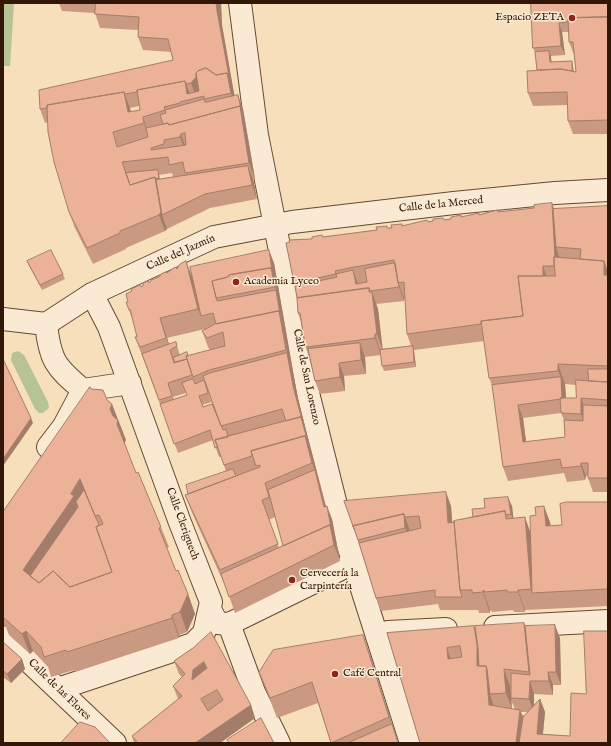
<!DOCTYPE html>
<html>
<head>
<meta charset="utf-8">
<style>
  body { margin:0 }
  #map { position:relative; width:611px; height:746px; overflow:hidden; background:#f7dfbc; font-family:"IM FELL English",serif }
  canvas { display:block }
  .frame { position:absolute; inset:0; border:4px solid #331706; pointer-events:none }
</style>
</head>
<body>
<div id="map">
<canvas width="611" height="746"></canvas>
<div class="frame"></div>
</div>
<script>
const c = document.querySelector('canvas').getContext('2d');
c.lineJoin = 'round';
function paint(path, color) { c.fillStyle = color; c.fill(path, 'evenodd'); }
function stroke(path, color, width, dash) { c.strokeStyle = color; c.lineWidth = width; c.lineCap = dash ? 'butt' : 'round'; c.setLineDash(dash || []); c.stroke(path); }
function write(font, color, halo, rows, align = 'center') {
  c.font = font + ' "IM FELL English",serif'; c.lineWidth = 3; c.setLineDash([]); c.textBaseline = 'middle'; c.strokeStyle = halo; c.fillStyle = color; for (const [text, x, y, turn = 0] of rows) {
    c.save(); c.translate(x, y); c.rotate((+turn || 0) * Math.PI / 180); c.textAlign = isNaN(turn) ? turn : align; if (halo) c.strokeText(text, 0, 0); c.fillText(text, 0, 0); c.restore();
  }
}
paint(new Path2D(`
  M 3,3 L 14,3 L 10,66 L 3,66 Z
  M 18,351 L 24,355 L 48,402 L 49,408 L 43,413 L 39,413 L 35,409 L 11,360 L 12,353 Z`), '#b7c394');
const minor = new Path2D(`
  M 240,3 L 257,135 L 309,397 L 339,517 L 411,743
  M 3,319 L 46,324
  M 130,383 L 83,390 C 55,367 50,360 46,324 L 92,294 L 214,237 L 292,222 L 454,203 L 555,193 L 608,190
  M 48,447 L 64,426 L 83,390
  M 210,609 L 217,623 L 229,624 L 254,692 L 279,743
  M 229,624 L 343,568 L 354,564
  M 495,627 L 608,621
  M 3,637 L 115,743
  M 377,637 L 388,632 L 446,629
  M 58,689 L 193,644 L 204,633 L 211,602 L 179,520 L 109,327 L 92,294`);
stroke(minor, '#644934', 24);
stroke(minor, '#faead3', 22);
paint(new Path2D(`
  M 59,3 L 221,3 L 222,25 L 233,89 L 235,96 L 243,109 L 255,179 L 253,180 L 257,199 L 210,208 L 167,229 L 165,231 L 126,248 L 126,249 L 93,264 L 75,228 L 69,212 L 48,122 L 45,123 L 40,109 L 173,60 L 171,52 L 143,50 L 138,37 L 138,30 L 100,28 L 95,13 L 62,11 ZM 139,106 L 140,110 L 131,112 L 130,108 ZM 172,173 L 173,177 L 160,179 L 159,175 Z
  M 531,3 L 608,3 L 608,134 L 573,134 L 568,121 L 568,105 L 533,106 L 528,93 L 537,70 L 535,52 L 533,48 ZM 562,32 L 569,32 L 569,42 L 574,55 L 576,72 L 574,71 L 572,61 L 551,62 L 551,56 L 565,55 Z
  M 608,206 L 608,492 L 593,492 L 588,478 L 588,476 L 586,476 L 585,480 L 567,482 L 564,473 L 508,481 L 503,467 L 492,385 L 489,378 L 484,341 L 414,350 L 416,367 L 384,371 L 382,366 L 381,355 L 365,357 L 366,374 L 344,376 L 345,391 L 320,394 L 315,381 L 310,361 L 305,345 L 301,322 L 298,313 L 297,298 L 294,283 L 312,239 L 479,215 L 497,210 L 498,212 ZM 404,298 L 404,299 L 405,299 L 407,334 L 411,346 L 382,349 L 378,309 L 376,304 L 404,301 ZM 565,384 L 576,385 L 576,398 L 566,398 ZM 561,413 L 564,420 L 565,437 L 526,442 L 523,418 Z
  M 27,261 L 63,274 L 65,279 L 42,290 L 29,266 Z
  M 274,263 L 298,400 L 326,506 L 332,519 L 340,561 L 235,613 L 227,590 L 193,515 L 185,495 L 226,471 L 221,457 L 219,457 L 213,440 L 178,453 L 146,366 L 135,337 L 137,337 L 134,324 L 129,310 L 128,302 L 141,287 L 177,269 L 192,276 ZM 205,329 L 202,331 L 208,347 L 210,350 L 188,356 L 180,355 L 177,346 L 169,344 L 167,338 ZM 207,390 L 221,426 L 203,407 L 202,405 L 212,402 ZM 186,393 L 187,395 L 174,399 L 173,397 ZM 275,517 L 283,546 L 279,548 L 269,520 Z
  M 91,389 L 107,400 L 118,420 L 126,440 L 124,443 L 136,473 L 161,527 L 169,547 L 167,548 L 176,571 L 188,594 L 195,614 L 187,632 L 179,635 L 179,638 L 75,672 L 74,670 L 51,677 L 48,667 L 33,651 L 30,654 L 9,635 L 6,627 L 3,624 L 3,512 Z
  M 344,501 L 451,506 L 452,522 L 512,506 L 513,518 L 530,532 L 550,522 L 551,526 L 562,525 L 608,502 L 608,606 L 525,610 L 525,612 L 514,612 L 513,610 L 492,612 L 490,610 L 490,613 L 479,613 L 478,610 L 440,610 L 438,604 L 381,611 L 376,598 L 359,542 Z
  M 474,626 L 476,630 L 525,626 L 560,638 L 561,685 L 553,685 L 553,695 L 534,694 L 534,705 L 540,699 L 545,712 L 543,734 L 570,736 L 586,694 L 608,743 L 420,743 L 387,633 ZM 511,700 L 515,709 L 512,709 ZM 521,712 L 527,712 L 525,715 L 522,715 Z
  M 3,642 L 22,659 L 25,669 L 11,683 L 4,678 L 3,679 Z
  M 193,648 L 251,705 L 255,718 L 220,743 L 134,743 L 132,736 L 178,699 L 173,686 L 182,677 L 179,674 L 174,661 Z
  M 370,655 L 398,743 L 331,743 L 318,703 L 277,718 L 267,692 L 259,672 Z`), '#ca9982');
paint(new Path2D(`
  M 216,3 L 221,3 L 222,25 L 237,110 L 231,93 L 217,11 Z
  M 559,23 L 562,32 L 565,55 L 561,46 Z
  M 549,51 L 551,56 L 552,67 L 550,62 Z
  M 572,61 L 573,66 L 574,84 L 573,79 Z
  M 199,74 L 204,87 L 196,96 L 191,83 Z
  M 185,81 L 191,97 L 187,94 Z
  M 124,92 L 130,108 L 133,126 L 128,112 Z
  M 238,95 L 243,109 L 255,179 L 249,163 Z
  M 143,117 L 148,133 L 149,139 L 144,123 Z
  M 181,134 L 187,151 L 186,153 L 180,137 Z
  M 248,166 L 253,179 L 257,199 L 252,185 Z
  M 155,177 L 161,194 L 162,215 L 167,229 L 165,231 L 159,215 Z
  M 552,203 L 558,220 L 556,247 L 560,260 L 555,265 Z
  M 269,250 L 274,263 L 298,400 L 320,484 L 312,463 L 293,386 L 276,290 L 271,268 Z
  M 186,261 L 194,282 L 201,316 L 198,309 Z
  M 604,261 L 608,273 L 608,285 L 604,275 Z
  M 543,266 L 549,283 L 543,279 Z
  M 353,270 L 358,284 L 356,284 Z
  M 399,285 L 404,298 L 404,301 L 399,287 Z
  M 369,288 L 373,299 L 372,292 L 378,309 L 383,351 L 377,334 Z
  M 160,318 L 167,338 L 171,350 L 166,338 Z
  M 375,334 L 380,351 L 381,355 L 375,338 Z
  M 360,343 L 365,357 L 366,374 L 361,360 Z
  M 413,346 L 414,351 L 416,367 L 414,362 Z
  M 339,363 L 344,376 L 345,391 L 340,377 Z
  M 558,364 L 565,384 L 567,412 L 562,399 L 561,377 L 558,371 Z
  M 581,398 L 588,418 L 588,434 L 581,414 Z
  M 112,404 L 126,440 L 124,444 L 110,409 Z
  M 518,405 L 523,418 L 528,456 L 523,442 Z
  M 31,418 L 33,423 L 3,466 L 3,459 Z
  M 581,463 L 586,476 L 585,480 L 581,466 Z
  M 315,470 L 320,484 L 329,520 L 324,507 Z
  M 80,479 L 88,499 L 33,586 L 23,570 Z
  M 446,492 L 451,506 L 453,531 L 448,523 Z
  M 508,497 L 512,506 L 514,523 L 511,514 Z
  M 327,506 L 332,519 L 340,561 L 334,545 Z
  M 544,506 L 550,522 L 552,542 L 546,526 Z
  M 404,514 L 410,531 L 411,544 L 405,528 Z
  M 525,517 L 532,537 L 532,593 L 531,589 Z
  M 483,590 L 490,610 L 490,613 L 483,592 Z
  M 518,590 L 525,610 L 525,612 L 518,592 Z
  M 188,594 L 195,614 L 187,632 L 180,612 Z
  M 172,615 L 179,635 L 179,638 L 172,618 Z
  M 524,623 L 530,640 L 533,681 L 529,672 Z
  M 555,625 L 560,638 L 561,685 L 556,672 Z
  M 474,626 L 481,646 L 484,670 L 477,666 Z
  M 26,631 L 33,651 L 30,654 L 22,634 Z
  M 363,635 L 370,655 L 398,743 L 389,717 Z
  M 447,648 L 454,668 L 448,659 Z
  M 22,659 L 25,669 L 11,683 L 7,674 Z
  M 204,662 L 209,676 L 192,680 L 193,670 Z
  M 486,666 L 493,686 L 490,694 L 495,710 L 489,705 Z
  M 504,669 L 510,686 L 512,709 L 506,693 Z
  M 548,672 L 553,685 L 553,695 L 549,681 Z
  M 530,681 L 534,694 L 534,713 L 529,699 Z
  M 540,699 L 545,712 L 542,743 L 537,734 Z
  M 251,705 L 255,718 L 220,743 L 195,743 Z
  M 520,710 L 526,725 L 526,743 L 516,743 Z`), '#a47d6a');
const building = new Path2D(`
  M 96,3 L 216,3 L 217,11 L 229,76 L 227,73 L 216,75 L 206,68 L 198,71 L 196,73 L 196,77 L 191,83 L 186,84 L 185,81 L 137,90 L 137,92 L 125,94 L 124,92 L 47,105 L 47,108 L 40,109 L 39,90 L 173,60 L 168,39 L 138,37 L 139,17 L 95,14 Z
  M 531,3 L 608,3 L 608,17 L 568,18 L 568,22 L 559,23 L 561,46 L 533,48 Z
  M 608,17 L 608,120 L 568,121 L 567,92 L 528,93 L 527,71 L 561,69 L 576,72 L 573,42 L 569,42 L 568,18 Z
  M 549,51 L 550,62 L 572,61 L 572,71 L 561,69 L 537,70 L 535,52 Z
  M 206,68 L 216,75 L 227,73 L 231,93 L 204,99 L 204,96 L 180,102 L 180,103 L 164,107 L 165,110 L 143,117 L 144,123 L 113,132 L 117,147 L 148,137 L 146,128 L 168,123 L 169,125 L 240,106 L 249,163 L 185,173 L 183,162 L 169,165 L 168,157 L 122,162 L 130,185 L 155,177 L 161,212 L 159,215 L 120,231 L 120,233 L 87,248 L 69,212 L 54,162 L 48,132 L 47,105 L 124,92 L 128,112 L 140,110 L 137,90 L 185,81 L 187,94 L 199,91 L 196,73 L 198,71 ZM 185,133 L 186,145 L 151,150 L 151,148 L 164,144 L 164,140 L 180,137 L 181,134 Z
  M 238,95 L 241,109 L 240,106 L 169,125 L 168,123 L 163,124 L 160,115 L 166,113 L 165,110 L 204,99 L 205,102 Z
  M 248,166 L 252,185 L 205,194 L 162,215 L 156,180 Z
  M 158,170 L 159,178 L 155,179 L 155,177 L 130,185 L 126,173 Z
  M 552,203 L 555,257 L 554,257 L 554,266 L 543,266 L 543,276 L 518,276 L 523,316 L 481,321 L 481,324 L 407,334 L 404,282 L 398,283 L 394,260 L 349,268 L 335,271 L 336,274 L 294,283 L 286,243 L 290,242 L 289,240 L 312,239 L 312,237 L 322,235 L 323,237 L 377,230 L 376,227 L 387,226 L 387,228 L 392,228 L 391,225 L 402,224 L 402,226 L 427,220 L 428,222 L 433,221 L 433,219 L 443,218 L 444,220 L 451,219 L 451,217 L 461,215 L 461,217 L 479,213 L 479,215 L 497,210 L 498,212 L 534,208 L 534,205 Z
  M 608,206 L 608,268 L 606,268 L 604,261 L 580,259 L 581,249 L 556,247 L 553,209 Z
  M 51,250 L 63,274 L 40,285 L 27,261 Z
  M 269,250 L 272,270 L 271,268 L 229,275 L 228,277 L 212,281 L 217,301 L 276,290 L 280,314 L 279,311 L 216,324 L 213,313 L 201,316 L 190,267 Z
  M 554,257 L 604,261 L 604,275 L 608,275 L 608,366 L 558,364 L 558,371 L 489,378 L 481,321 L 523,316 L 518,276 L 555,276 Z
  M 186,261 L 198,309 L 160,318 L 166,338 L 140,347 L 135,337 L 137,337 L 130,309 L 129,310 L 126,302 L 128,302 L 126,294 L 132,291 L 131,289 L 140,285 L 141,287 L 143,286 L 143,283 L 148,281 L 149,283 L 151,281 L 151,280 L 159,277 L 161,274 L 166,272 L 167,273 L 175,267 L 177,269 L 179,265 Z
  M 395,263 L 399,287 L 370,291 L 369,288 L 297,298 L 295,286 L 337,277 L 336,274 L 353,270 L 356,284 L 367,282 L 365,269 Z
  M 271,268 L 275,287 L 216,298 L 212,281 L 228,277 L 229,275 Z
  M 369,288 L 369,292 L 372,292 L 377,334 L 375,334 L 375,338 L 307,347 L 305,345 L 300,313 L 298,313 L 297,298 Z
  M 279,311 L 286,350 L 209,370 L 193,377 L 186,356 L 225,346 L 223,332 L 207,338 L 202,331 L 215,324 Z
  M 176,342 L 177,346 L 170,350 L 174,363 L 187,359 L 192,375 L 168,383 L 172,396 L 159,400 L 142,354 Z
  M 360,343 L 361,360 L 339,363 L 340,377 L 315,381 L 308,349 Z
  M 413,346 L 414,362 L 382,366 L 380,350 Z
  M 187,352 L 188,356 L 186,356 L 187,359 L 175,362 L 173,358 Z
  M 287,353 L 293,386 L 302,420 L 301,417 L 286,421 L 282,409 L 221,426 L 203,376 L 210,373 Z
  M 3,359 L 31,418 L 3,459 Z
  M 588,369 L 608,369 L 608,382 L 589,381 Z
  M 561,377 L 562,398 L 560,398 L 561,399 L 518,405 L 523,442 L 565,437 L 564,420 L 583,421 L 583,405 L 608,406 L 608,478 L 588,478 L 588,463 L 581,463 L 581,466 L 562,468 L 560,459 L 503,467 L 492,385 Z
  M 193,379 L 195,384 L 204,380 L 208,393 L 199,396 L 203,407 L 212,404 L 223,430 L 226,429 L 228,437 L 215,440 L 218,447 L 215,448 L 210,430 L 174,444 L 160,404 L 187,395 L 182,383 Z
  M 576,380 L 608,382 L 608,400 L 581,398 L 581,414 L 561,413 L 560,398 L 576,398 Z
  M 90,387 L 91,389 L 103,390 L 107,400 L 112,404 L 110,409 L 113,416 L 118,420 L 117,424 L 136,473 L 138,472 L 161,527 L 159,528 L 176,571 L 178,570 L 188,594 L 180,612 L 172,615 L 172,618 L 67,652 L 66,650 L 44,657 L 41,647 L 26,631 L 22,634 L 3,617 L 3,613 L 4,612 L 3,611 L 3,512 ZM 80,479 L 95,516 L 99,515 L 103,524 L 96,527 L 112,572 L 70,587 L 53,571 L 39,583 L 23,570 L 74,496 L 71,494 Z
  M 301,417 L 307,439 L 305,436 L 251,451 L 252,456 L 224,465 L 215,440 Z
  M 305,436 L 312,463 L 265,483 L 269,497 L 262,500 L 278,544 L 220,570 L 185,495 L 260,467 L 260,465 L 256,466 L 251,451 Z
  M 233,469 L 236,476 L 188,494 L 186,485 Z
  M 315,470 L 324,507 L 327,506 L 331,528 L 330,525 L 283,546 L 268,490 Z
  M 84,490 L 99,525 L 96,527 L 112,572 L 70,587 L 53,571 L 39,583 L 30,576 L 78,507 L 76,502 Z
  M 446,492 L 448,523 L 454,522 L 460,590 L 462,597 L 435,597 L 435,590 L 376,598 L 359,543 L 421,528 L 419,516 L 405,517 L 404,514 L 353,526 L 354,529 L 344,501 Z
  M 508,497 L 511,514 L 506,515 L 505,511 L 473,517 L 472,509 L 485,508 L 484,499 Z
  M 566,502 L 608,502 L 608,589 L 532,593 L 530,516 L 536,515 L 535,507 L 544,506 L 546,526 L 562,525 L 560,504 Z
  M 505,511 L 506,519 L 525,517 L 531,589 L 518,590 L 518,592 L 507,592 L 507,590 L 485,592 L 483,590 L 483,592 L 472,593 L 472,590 L 460,590 L 454,521 Z
  M 404,514 L 405,528 L 358,540 L 353,526 Z
  M 330,525 L 334,545 L 229,597 L 221,574 Z
  M 524,623 L 529,672 L 504,669 L 506,693 L 490,694 L 487,669 L 486,666 L 479,666 L 478,648 L 475,626 Z
  M 555,625 L 556,672 L 548,672 L 549,681 L 530,681 L 529,699 L 511,698 L 511,673 L 530,675 L 525,626 Z
  M 474,626 L 477,644 L 477,666 L 486,666 L 489,705 L 520,710 L 516,743 L 420,743 L 387,633 ZM 460,646 L 462,657 L 448,659 L 447,648 Z
  M 584,631 L 608,631 L 608,743 L 519,743 L 523,717 L 540,699 L 537,734 L 570,736 L 571,693 L 586,694 Z
  M 211,632 L 251,705 L 195,743 L 138,743 L 132,736 L 182,696 L 173,686 L 185,674 L 174,661 L 193,648 ZM 204,662 L 207,668 L 192,680 L 193,670 ZM 217,690 L 223,700 L 208,711 L 201,699 Z
  M 363,635 L 389,717 L 331,743 L 312,682 L 270,698 L 259,672 L 273,650 Z
  M 3,642 L 22,659 L 7,674 L 3,670 Z
  M 261,718 L 274,743 L 229,743 L 227,740 Z
  M 80,722 L 95,727 L 110,743 L 61,743 Z
  M 392,724 L 398,743 L 348,743 Z`);
paint(building, '#ebb297');
stroke(building, '#a47d6a', 1);
for (const [x, y, r, color] of [
  [572,18,4,"#8f2418"],
  [236,282,4,"#8f2418"],
  [292,580,4,"#8f2418"],
  [335,674,4,"#8f2418"]
]) { const dot = new Path2D(); dot.arc(x, y, r, 0, 2 * Math.PI); c.fillStyle = color; c.fill(dot); stroke(dot, '#faead3', 1.5); }
write('11px', '#331706', '#faead3', [
  ["Espacio ZETA",564,18,"right"],
  ["Academia Lyceo",244,282],
  ["Cervecería la",300,574],
  ["Carpintería",300,587],
  ["Café Central",343,674]
], 'left');
write('11px', '#331706', '#faead3', [
  ["Calle de la Merced",441,205,-6],
  ["Calle del Jazmín",181,253,-24],
  ["Calle de San Lorenzo",306,377,78],
  ["Calle Cleriguech",182,524,70],
  ["Calle de las Flores",59,690,44]
]);
</script>
</body>
</html>
